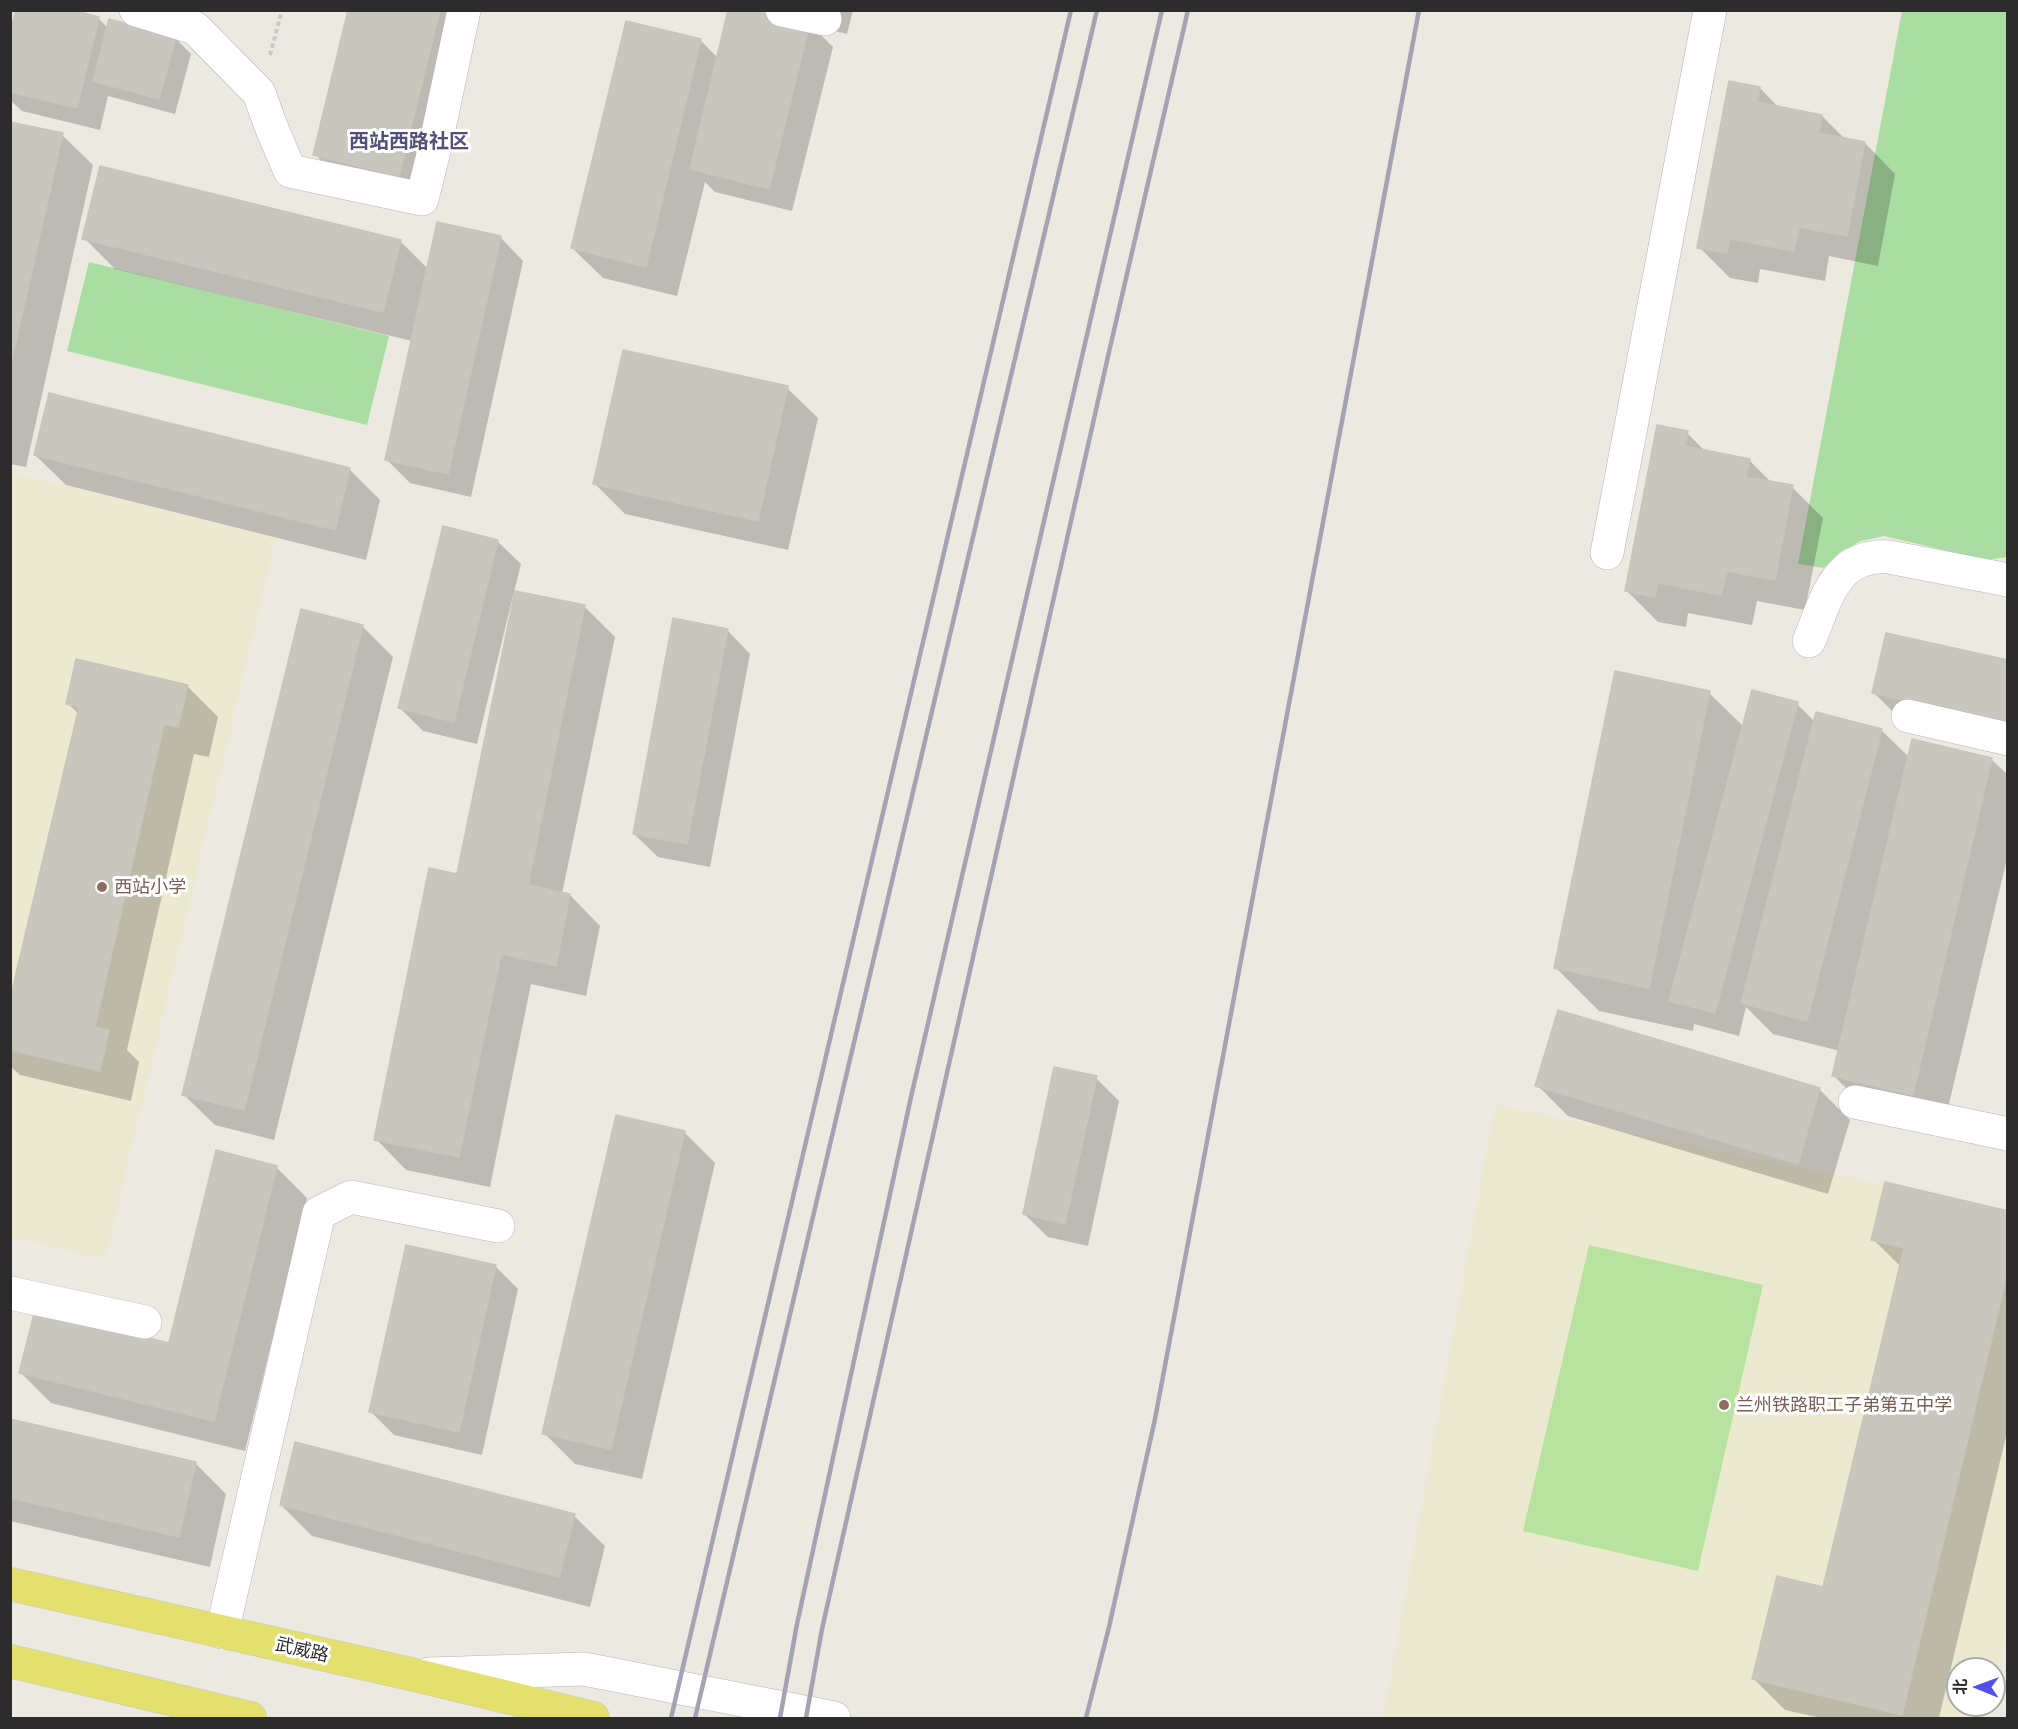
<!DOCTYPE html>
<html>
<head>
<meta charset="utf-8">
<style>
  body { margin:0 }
  #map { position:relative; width:2018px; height:1729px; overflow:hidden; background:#ece9e0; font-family:"Asap Condensed","Noto Sans SC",sans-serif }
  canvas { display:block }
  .frame { position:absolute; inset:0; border:12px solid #2c2c2c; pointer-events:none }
  .north { position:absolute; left:1946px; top:1657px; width:60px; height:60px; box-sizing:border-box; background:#fff; border:2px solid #ababab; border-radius:50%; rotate:271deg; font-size:16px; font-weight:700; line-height:24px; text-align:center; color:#2c2c2c }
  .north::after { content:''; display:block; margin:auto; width:21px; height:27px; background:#5350e9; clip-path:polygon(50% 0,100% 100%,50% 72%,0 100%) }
</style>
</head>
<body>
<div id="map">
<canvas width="2018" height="1729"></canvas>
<div class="frame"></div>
<div class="north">北</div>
</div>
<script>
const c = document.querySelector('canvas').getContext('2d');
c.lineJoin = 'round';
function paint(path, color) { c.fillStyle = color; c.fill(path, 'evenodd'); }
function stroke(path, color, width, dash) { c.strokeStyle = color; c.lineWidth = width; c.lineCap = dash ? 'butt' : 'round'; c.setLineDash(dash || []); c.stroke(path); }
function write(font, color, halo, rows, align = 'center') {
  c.font = font + ' "Asap Condensed","Noto Sans SC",sans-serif'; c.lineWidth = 6; c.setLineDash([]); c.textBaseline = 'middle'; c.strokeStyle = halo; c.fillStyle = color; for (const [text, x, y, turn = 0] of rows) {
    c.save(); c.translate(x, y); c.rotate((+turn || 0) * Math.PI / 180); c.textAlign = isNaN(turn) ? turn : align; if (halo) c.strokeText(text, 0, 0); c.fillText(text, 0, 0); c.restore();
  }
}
paint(new Path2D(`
  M 11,473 L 276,537 L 105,1259 L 11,1237 Z
  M 1495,1105 L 2007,1210 L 2007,1627 L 1994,1685 L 1994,1669 L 1958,1669 L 1958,1705 L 1989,1705 L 1986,1718 L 1383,1718 Z`), '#ece9d1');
paint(new Path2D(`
  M 1902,11 L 2007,11 L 2007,557 L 1987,560 L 1884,536 L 1861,541 L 1840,552 L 1824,568 L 1798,564 Z
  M 89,262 L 389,336 L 367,425 L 67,351 Z`), '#aadda2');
paint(new Path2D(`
  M 1589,1245 L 1763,1285 L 1698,1571 L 1523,1531 Z`), '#b8e39f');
paint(new Path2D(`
  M 350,10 L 477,10 L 430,206 L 345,185 L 315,154 Z
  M 730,10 L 853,10 L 847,34 L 811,25 L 833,47 L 792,211 L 715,192 L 705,182 L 677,296 L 603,278 L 572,248 L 701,41 L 718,58 Z
  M 98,18 L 108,28 L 175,38 L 191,54 L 175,114 L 108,96 L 100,130 L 22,111 L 10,100 L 10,39 Z
  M 1760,88 L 1779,108 L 1822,116 L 1845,139 L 1865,143 L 1895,174 L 1878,266 L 1829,256 L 1825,281 L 1760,269 L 1758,283 L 1730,278 L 1699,247 Z
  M 10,123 L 62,135 L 93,165 L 26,467 L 10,464 Z
  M 500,237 L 523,261 L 471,497 L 410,483 L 386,459 L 412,341 L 115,269 L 84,238 L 400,241 L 428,269 Z
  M 787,388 L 818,418 L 788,550 L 625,514 L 595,484 Z
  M 1687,433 L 1706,452 L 1749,460 L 1772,483 L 1792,487 L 1823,518 L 1805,610 L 1757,601 L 1752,625 L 1688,613 L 1686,627 L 1658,622 L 1627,591 Z
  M 35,455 L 349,469 L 380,500 L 366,560 L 66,485 Z
  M 497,541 L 521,564 L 514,592 L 584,606 L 615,637 L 562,894 L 570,895 L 600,926 L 586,996 L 531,984 L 490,1187 L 406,1170 L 376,1139 L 459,876 L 516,596 L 513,596 L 477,744 L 423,731 L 400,708 Z
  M 362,626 L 393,657 L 274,1140 L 215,1125 L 184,1095 Z
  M 727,630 L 750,654 L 710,867 L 658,857 L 634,834 Z
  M 2008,662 L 1904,723 L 1874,693 Z
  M 187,686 L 218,717 L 209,757 L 194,754 L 127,1050 L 139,1062 L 131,1101 L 20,1075 L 10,1066 L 10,1000 L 79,714 L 67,703 Z
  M 1709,693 L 1744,727 L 1797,704 L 1815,722 L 1881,730 L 1909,757 L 1913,740 L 1992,760 L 2008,775 L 2008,854 L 1944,1125 L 1865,1107 L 1834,1076 L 1840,1051 L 1773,1034 L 1746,1007 L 1739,1036 L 1694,1024 L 1693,1031 L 1599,1011 L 1555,967 Z
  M 1096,1078 L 1119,1101 L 1088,1246 L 1048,1237 L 1024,1214 Z
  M 1537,1085 L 1819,1089 L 1850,1120 L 1828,1194 L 1568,1116 Z
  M 684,1132 L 715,1163 L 642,1479 L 575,1464 L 544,1433 Z
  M 276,1167 L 307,1198 L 245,1451 L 51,1403 L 21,1373 L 170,1345 Z
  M 2008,1213 L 2008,1428 L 1939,1718 L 1821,1718 L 1785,1710 L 1754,1679 L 1824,1589 L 1901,1267 L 1873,1239 Z
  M 495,1266 L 518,1289 L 482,1455 L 394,1435 L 371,1412 Z
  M 10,1420 L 195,1463 L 226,1494 L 210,1567 L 10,1521 Z
  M 281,1505 L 574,1516 L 605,1546 L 590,1607 L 312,1536 Z`), '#0003');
const building = new Path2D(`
  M 16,10 L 73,10 L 99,17 L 77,108 L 10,92 L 10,32 Z
  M 348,10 L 440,10 L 399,176 L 313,155 Z
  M 728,10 L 762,10 L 810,22 L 769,189 L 690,169 Z
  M 109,19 L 176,37 L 159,99 L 93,81 Z
  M 626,21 L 701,39 L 646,267 L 571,248 Z
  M 1729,81 L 1760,87 L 1757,102 L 1822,115 L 1819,133 L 1865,142 L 1847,236 L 1799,227 L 1794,251 L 1730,239 L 1727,253 L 1697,248 Z
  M 10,122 L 63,133 L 10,368 Z
  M 100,166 L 401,240 L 383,312 L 82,239 Z
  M 437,222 L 501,236 L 448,474 L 385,460 Z
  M 623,350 L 788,386 L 758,521 L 593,484 Z
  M 49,393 L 350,468 L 335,530 L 34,455 Z
  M 1657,425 L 1688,431 L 1685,446 L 1750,459 L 1746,477 L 1793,485 L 1775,580 L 1727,571 L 1721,595 L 1658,583 L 1655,597 L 1625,591 Z
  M 443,526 L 498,540 L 454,722 L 398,708 Z
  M 515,591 L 585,605 L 528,885 L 570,894 L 556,966 L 501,954 L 459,1157 L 374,1140 L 429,868 L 457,874 Z
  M 301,609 L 363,625 L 244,1110 L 182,1095 Z
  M 673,618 L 728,629 L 687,844 L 633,834 Z
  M 1886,633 L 2008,660 L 2008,723 L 1872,693 Z
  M 76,659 L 188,685 L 178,727 L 164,724 L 95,1027 L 109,1030 L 100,1071 L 10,1050 L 10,999 L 79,707 L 66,704 Z
  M 1615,671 L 1710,691 L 1649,988 L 1554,968 Z
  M 1752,690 L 1798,702 L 1715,1013 L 1669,1001 Z
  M 1816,712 L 1882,729 L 1807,1021 L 1741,1003 Z
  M 1912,739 L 1992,758 L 1913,1095 L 1832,1076 Z
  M 1558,1010 L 1820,1088 L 1798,1164 L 1535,1086 Z
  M 1054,1067 L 1097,1076 L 1065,1224 L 1023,1214 Z
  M 616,1115 L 685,1131 L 611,1449 L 542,1434 Z
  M 216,1150 L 277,1166 L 214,1421 L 19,1373 L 35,1310 L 169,1343 Z
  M 1885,1182 L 2008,1211 L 2008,1270 L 1902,1715 L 1752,1679 L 1777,1576 L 1823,1587 L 1904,1248 L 1871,1240 Z
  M 406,1245 L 496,1265 L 459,1432 L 369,1412 Z
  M 10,1419 L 196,1462 L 179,1537 L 10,1498 Z
  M 295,1442 L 575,1514 L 559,1577 L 280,1505 Z`);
paint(building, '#c8c7be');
stroke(building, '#c8c5b9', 1.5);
const minor = new Path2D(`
  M 136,10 L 195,28 L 259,93 L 272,129 L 290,171 L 422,199 L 435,147 L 464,10
  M 782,10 L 825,19
  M 1607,553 L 1710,10
  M 1809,641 C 1827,599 1834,554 1889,557 L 2008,580
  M 1908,716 L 2008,739
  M 1855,1102 L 2008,1134
  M 10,1293 L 145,1322
  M 222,1632 L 319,1213 L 351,1197 L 498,1226
  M 429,1674 L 584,1669 L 834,1718`);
const major = new Path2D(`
  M 10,1584 L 415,1675 L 593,1718
  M 10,1661 L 250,1718`);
stroke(minor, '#b3b3be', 34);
stroke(major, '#c8c8c8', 34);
stroke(new Path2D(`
  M 270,55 L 282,10`), '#c8c8c8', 4, [4.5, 3]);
stroke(minor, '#fff', 33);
stroke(major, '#e4e06d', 33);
stroke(new Path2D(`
  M 671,1718 L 1071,10
  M 695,1718 L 1097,10
  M 780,1718 L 797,1624 L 911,1097 L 1162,10
  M 806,1718 L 822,1629 L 1109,352 L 1188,10
  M 1086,1718 L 1109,1627 L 1155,1419 L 1419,10`), '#a4a3b4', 4.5);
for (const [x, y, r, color] of [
  [102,887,6,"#8d6e63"],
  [1724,1405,6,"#8d6e63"]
]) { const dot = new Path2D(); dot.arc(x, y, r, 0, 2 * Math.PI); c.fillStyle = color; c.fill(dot); stroke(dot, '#fff', 2); }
write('18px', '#785e54', '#fff', [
  ["西站小学",114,887],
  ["兰州铁路职工子弟第五中学",1736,1405]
], 'left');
write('18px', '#2c2c2c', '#fff', [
  ["武威路",302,1650,13]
]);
write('bold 20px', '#515079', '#fff', [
  ["西站西路社区",409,142]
]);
</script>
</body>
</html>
